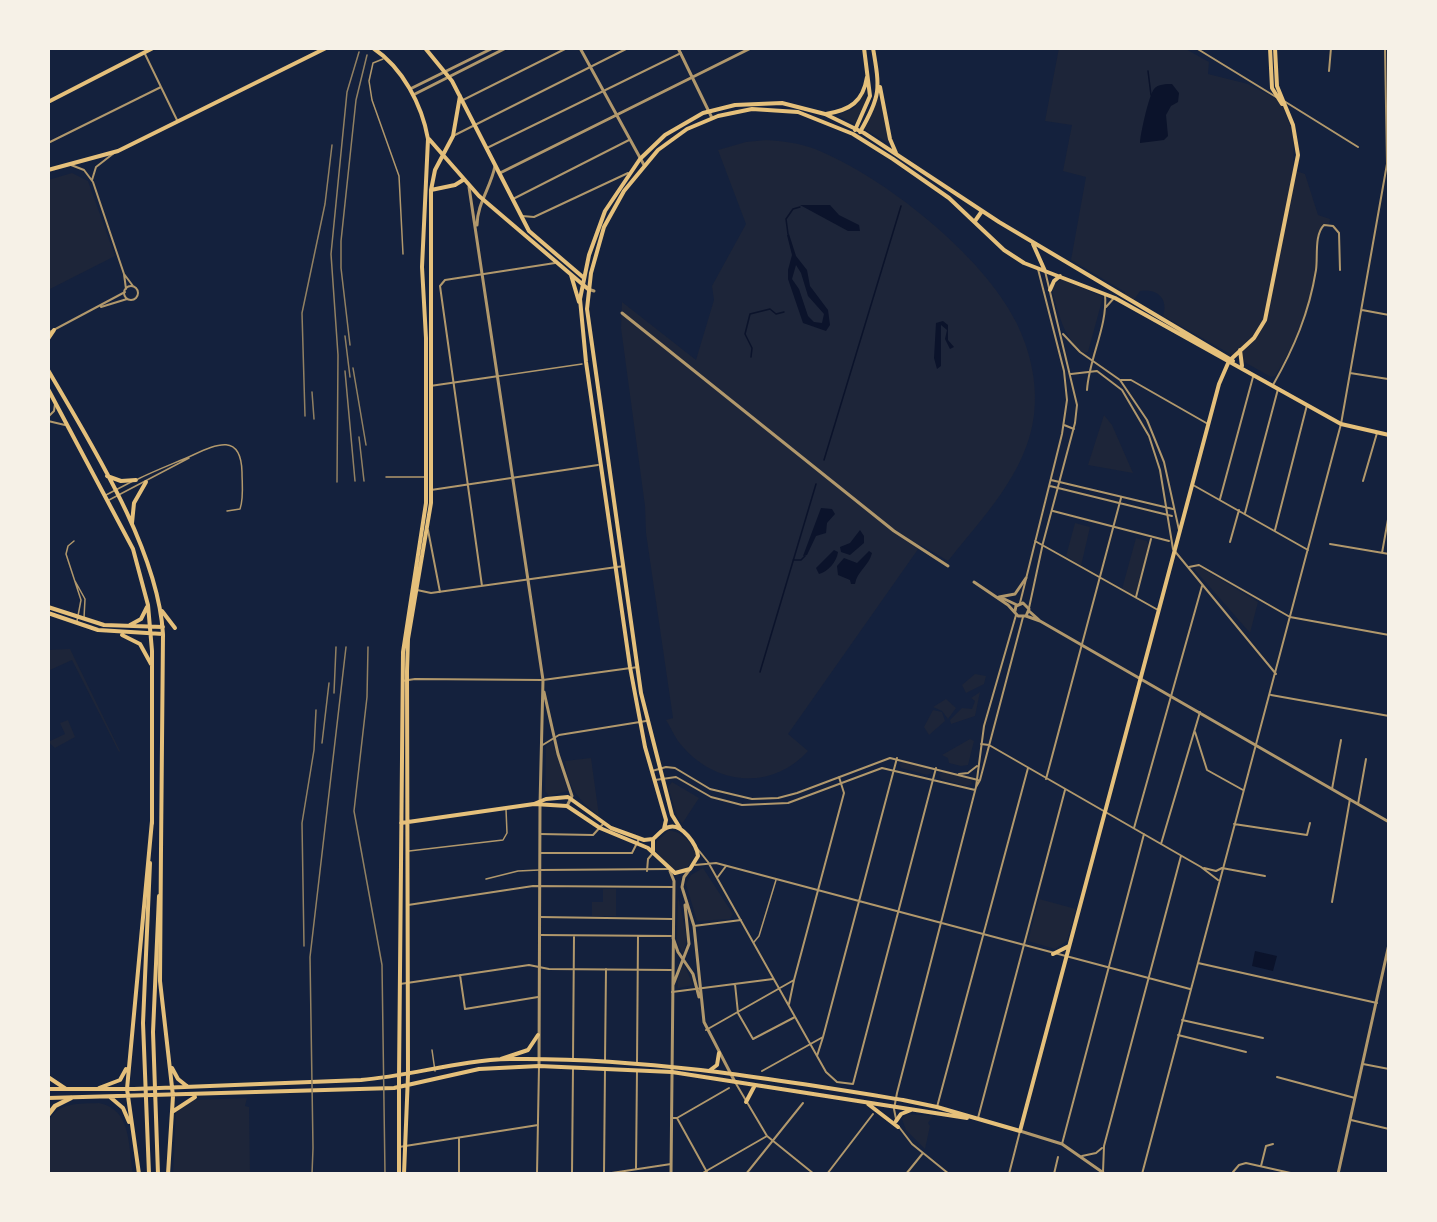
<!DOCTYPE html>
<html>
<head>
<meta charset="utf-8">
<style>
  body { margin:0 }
  #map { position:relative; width:1437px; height:1222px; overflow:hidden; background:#14213d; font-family:Karla,sans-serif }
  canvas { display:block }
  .frame { position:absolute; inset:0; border:50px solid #f6f1e7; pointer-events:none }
</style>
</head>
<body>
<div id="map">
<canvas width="1437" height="1222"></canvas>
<div class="frame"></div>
</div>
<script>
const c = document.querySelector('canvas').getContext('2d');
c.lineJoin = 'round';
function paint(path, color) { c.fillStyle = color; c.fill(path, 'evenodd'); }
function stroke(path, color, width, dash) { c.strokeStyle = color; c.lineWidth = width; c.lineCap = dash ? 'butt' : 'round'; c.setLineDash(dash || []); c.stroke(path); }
paint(new Path2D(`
  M 1059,48 L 1184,48 L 1209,62 L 1208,74 L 1248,84 L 1281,101 L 1294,137 L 1293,170 L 1305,174 L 1318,215 L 1330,219 L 1329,224 C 1312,225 1317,255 1316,268 C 1310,307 1296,343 1275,376 L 1271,377 L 1163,316 C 1169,299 1157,288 1140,291 L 1134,300 L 1124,294 L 1125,292 L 1071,260 L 1086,177 L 1063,171 L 1072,125 L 1045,121 Z
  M 867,90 L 864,107 L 855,124 L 837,115 L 853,109 Z
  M 880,94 L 892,145 L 864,129 Z
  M 766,140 C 783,141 799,143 815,149 C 883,176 983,255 1016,322 C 1030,350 1038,383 1034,415 C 1027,473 982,518 948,561 L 921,545 L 788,734 L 808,751 C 773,790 717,786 683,747 C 675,739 672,729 666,720 L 673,718 L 646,533 L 645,506 L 621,328 L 622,302 L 696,360 L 714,300 L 712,286 L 746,224 L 718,150 L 746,142 Z
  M 72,173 L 88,181 L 115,256 L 48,290 L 48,180 Z
  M 1062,279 L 1103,297 L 1088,352 L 1084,353 C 1063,338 1059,314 1052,290 L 1053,285 Z
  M 1104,415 L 1112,425 L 1133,473 L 1088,465 Z
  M 1075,523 L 1090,527 L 1081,566 L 1066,556 Z
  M 1136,538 L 1147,541 L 1149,547 L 1135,596 L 1122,589 Z
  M 1198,566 L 1258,602 L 1250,633 L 1194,569 Z
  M 70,649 L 120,751 L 119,752 L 72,660 L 50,670 L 48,650 Z
  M 975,674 L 986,676 L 984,684 L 966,693 L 962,685 Z
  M 980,692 L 975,716 L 951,724 L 950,720 L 962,708 L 972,709 L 975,701 L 971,698 Z
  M 946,699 L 956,708 L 948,719 L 942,711 L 933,707 Z
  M 933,710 L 942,712 L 945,721 L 929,735 L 924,727 Z
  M 68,720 L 75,737 L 55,748 L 48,742 L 65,734 L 60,723 Z
  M 970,739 L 974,741 L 968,765 L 961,766 L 949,763 L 948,758 L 942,755 Z
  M 552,741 L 568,791 L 549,796 L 545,791 L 546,746 Z
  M 591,758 L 599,816 C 578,799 568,789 565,761 Z
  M 903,761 L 930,768 L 932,773 L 927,775 L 901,768 L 899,764 Z
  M 943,772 L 971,779 L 972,784 L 967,786 L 941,779 L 939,774 Z
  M 672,782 L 699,798 L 682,824 L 677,816 L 668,787 Z
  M 668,831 C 680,829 694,845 697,857 L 684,870 L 673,870 L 655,850 L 657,841 Z
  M 703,868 L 733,914 L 730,919 L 697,921 L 686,884 L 691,875 Z
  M 603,889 L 616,889 L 616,916 L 592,916 L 592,902 L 603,902 Z
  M 678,896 L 687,938 L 683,956 L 677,941 Z
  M 1039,899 L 1076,909 L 1067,941 L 1055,949 L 1028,941 Z
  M 684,964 L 693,985 L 678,988 L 678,974 Z
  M 247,1098 L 245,1106 L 249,1107 L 250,1174 L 173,1174 L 176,1111 L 193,1100 Z
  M 99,1103 C 132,1109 128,1146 133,1174 L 48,1174 L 48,1123 C 58,1101 79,1104 99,1103 Z
  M 907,1114 L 933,1116 L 928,1123 L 930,1126 L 925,1149 L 906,1130 L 902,1119 Z`), '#1d2539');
paint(new Path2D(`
  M 1172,84 L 1179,93 L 1178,102 L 1171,106 L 1166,115 L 1168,136 L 1164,140 L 1140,143 C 1140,135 1149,95 1154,89 C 1158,84 1166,84 1172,84 Z
  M 800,205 L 830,205 L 839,215 L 859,225 L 860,231 L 848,231 Z
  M 789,234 L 796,256 L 807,270 L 810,286 L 828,310 L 830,325 L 826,331 L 803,323 L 788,279 L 788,270 L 792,255 L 787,235 ZM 796,265 L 801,273 L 808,296 L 824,314 L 822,323 L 814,322 L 808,316 L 799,289 L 792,279 Z
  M 943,321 L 948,325 L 948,340 L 954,347 L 950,349 L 945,339 L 947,330 L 941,325 L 941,366 L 937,369 L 934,358 L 936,323 Z
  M 821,508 L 832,509 L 835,514 L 827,523 L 826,533 L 816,536 L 807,555 L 803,556 Z
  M 860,530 L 864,536 L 864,543 L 850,555 L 841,552 L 840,547 L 850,543 Z
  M 834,550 L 838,552 C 837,561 828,572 819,574 L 816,568 Z
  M 869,551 L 872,553 C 869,566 857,571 855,584 L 851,584 L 850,580 L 838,575 L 837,566 L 844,558 L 857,563 Z
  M 1255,951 L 1277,956 L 1273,971 L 1252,966 Z`), '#0b132b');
stroke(new Path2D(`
  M 1148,71 L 1151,95
  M 788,234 L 786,219 L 793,209 L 800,207
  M 751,357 L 752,348 L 745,334 L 750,314 L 770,309 L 776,314 L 784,312
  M 824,460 L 901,206
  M 793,560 L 801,560 L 805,556
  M 760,672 L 816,484`), '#0b132b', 1.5);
stroke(new Path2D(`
  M 383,59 L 373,63 L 369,81 L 372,100 L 399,176 L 403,254
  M 500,376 L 582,364
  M 386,477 L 425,477
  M 138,479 C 156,470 175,463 193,455 C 217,444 241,433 242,472 C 242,484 244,498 240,509 L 227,511
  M 106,495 L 133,481
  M 109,500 L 189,458
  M 74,541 L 68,546 L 66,554 L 81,600 L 77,621
  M 75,581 L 85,599 L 84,618
  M 409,851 L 503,840 L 507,833 L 506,809
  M 486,879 L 518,871 L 539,870
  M 754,942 L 759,936 L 776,880
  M 432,1050 L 435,1071`), '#b1986c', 1.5);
stroke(new Path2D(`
  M 1196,48 L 1276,97
  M 144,52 L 177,120
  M 1329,71 L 1331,48
  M 463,100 L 567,48
  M 1284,101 L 1358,147
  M 453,136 L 628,48
  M 48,143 L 161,87
  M 487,148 L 681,53
  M 71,165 L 84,170 L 93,182 L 124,274 L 133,286
  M 92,180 L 96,167 L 114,153
  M 513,199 L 629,140
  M 522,216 L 534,217 L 628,173
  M 124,274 L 126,289
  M124 293a7 7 0 1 1 14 0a7 7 0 1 1-14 0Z
  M 101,307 L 127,299
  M 1106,307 L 1114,298
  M 1362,310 L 1389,315
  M 48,333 L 125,292
  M 1063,334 L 1080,352 L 1120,380 L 1147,420 L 1164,462 L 1179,530
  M 1350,373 L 1388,379
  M 1071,374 L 1097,371 L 1122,390 L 1149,436 L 1160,470 L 1173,549 L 1276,674
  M 1121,380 L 1131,380 L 1208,424
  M 1273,385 C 1294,348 1309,313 1316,270 C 1318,257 1314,235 1324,225 L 1333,226 L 1339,233 L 1340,270
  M 430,386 L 499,376
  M 1087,390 C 1089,358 1108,326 1105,294
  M 48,417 L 54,411 L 55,404
  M 48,421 L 65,425
  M 1064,425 L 1074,429
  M 1051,480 L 1173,509
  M 1363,481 L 1377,433
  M 1193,485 L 1308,550
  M 1050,486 L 1172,516
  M 431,490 L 598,465
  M 1220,499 L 1253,377
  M 1053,511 L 1169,541
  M 1245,513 L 1278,389
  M 428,530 L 440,592
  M 1275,530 L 1307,405
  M 1035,541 L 1158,610
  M 1230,542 L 1239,510
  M 1330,544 L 1389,554
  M 1382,553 L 1389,514
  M 1189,567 L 1199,565 L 1290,617 L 1389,635
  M 482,586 L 440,286 L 445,280 L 555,263
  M 417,590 L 431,593 L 624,566
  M 1136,597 L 1151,539
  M 1020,603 L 1062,434 L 1067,400 L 1064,371 L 1038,269
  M 1029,608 L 1043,543 L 1075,423 L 1077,405 L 1045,271
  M 402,681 L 415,679 L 543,680 L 638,667
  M 1271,695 L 1389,716
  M 1195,732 L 1207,770 L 1243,790
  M 981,744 L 989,745 L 1201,867 L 1218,880
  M 541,746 L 559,735 L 646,721
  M 652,771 L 666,767 L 675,768 L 710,789 L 752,799 L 778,798 L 797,793 L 890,758 L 978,780
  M 959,774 L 968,773 L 977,766
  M 1046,779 L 1121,498
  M 655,780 L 676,777 L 711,797 L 742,805 L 788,803 L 882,768 L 975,790
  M 976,787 L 984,726 L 1016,615
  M 1332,789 L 1341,740
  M 1358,804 L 1366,759
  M 1234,824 L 1307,835 L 1310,823
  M 1134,828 L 1202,586
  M 540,834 L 593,835 L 603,824
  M 1161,844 L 1200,712
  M 696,847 L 708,862 L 826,1072 L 837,1082 L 853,1084 L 936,768
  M 540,853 L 632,853 L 639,839
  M 695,865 L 716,863 L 1190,989
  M 1204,868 L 1216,871 L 1222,868 L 1265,876
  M 540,870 L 669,869
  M 647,871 L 648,859 L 653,853
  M 717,878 L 726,866
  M 1332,902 L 1350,799
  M 408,905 L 533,886 L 673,887
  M 540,917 L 672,919
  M 694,926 L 741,920
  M 539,935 L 671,936
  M 1198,963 L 1377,1003
  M 460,975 L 465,1009 L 538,997
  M 400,984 L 529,965 L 549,969 L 671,970
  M 735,984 L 738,1013 L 753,1039 L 795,1017
  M 672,992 L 773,979
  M 789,1004 L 794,980
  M 1182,1020 L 1263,1038
  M 706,1030 L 794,980 L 844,793 L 839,777
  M 1178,1035 L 1246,1052
  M 817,1056 L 823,1037
  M 573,1059 L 574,936
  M 605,1061 L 606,969
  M 637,1063 L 638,936
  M 1363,1064 L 1389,1069
  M 762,1071 L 823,1037 L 897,758
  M 1277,1077 L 1355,1098
  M 735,1082 L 767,1136 L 814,1174
  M 937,1107 L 1028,768
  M 672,1118 L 677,1118 L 729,1088
  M 677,1118 L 708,1174
  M 978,1118 L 1065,790
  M 896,1119 L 894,1109 L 897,1093 L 976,787 L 980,780 L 1023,617
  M 1351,1120 L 1389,1129
  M 899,1127 L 912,1144 L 949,1174
  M 459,1138 L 459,1174
  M 1062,1144 L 1144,834
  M 399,1147 L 538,1125
  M 1082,1156 L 1096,1153 L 1102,1148
  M 1261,1166 L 1266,1146 L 1273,1144
  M 636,1169 L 637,1070
  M 1103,1172 L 1104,1146 L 1181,856
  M 1233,1172 L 1239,1165 L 1246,1163 L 1295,1174
  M 537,1174 L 539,1066
  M 572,1174 L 573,1067
  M 604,1174 L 605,1069
  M 605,1174 L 671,1164
  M 701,1174 L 767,1136
  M 746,1174 L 803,1103
  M 827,1174 L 873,1114
  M 906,1174 L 923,1153
  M 1009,1174 L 1020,1131
  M 1054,1174 L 1058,1157
  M 1142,1174 L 1341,424 L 1387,164 L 1385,48`), '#b1986c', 2);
stroke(new Path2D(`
  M 580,48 L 644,165
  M 678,48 L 712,118
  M 410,89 L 493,48
  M 413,95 L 506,48
  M 500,173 L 751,48
  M 469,187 L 543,680 L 540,805 L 539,1066
  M 477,225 C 477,204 491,187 495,166
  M 588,289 L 594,291
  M 622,313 L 894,531 L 948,566
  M 974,582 L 1008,605 L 1018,616 L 1026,616 L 1029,609 L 1023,603 L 1016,606 L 1015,611
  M 999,597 L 1015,594 L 1026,578
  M 1000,597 L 1017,605
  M 1029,611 L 1039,620
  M 1026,616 L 1040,621 L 1389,822
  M 544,692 L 558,754 L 572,796 L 567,806
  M 690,869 L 684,877 L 682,887 L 694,926 L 704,1022 L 735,1082
  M 670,871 L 674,881 L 671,1174
  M 673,938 L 678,952 L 693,974 L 699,997
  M 673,985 L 689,944 L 685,905
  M 1020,1131 L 1062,1144 L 1105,1174
  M 1338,1174 L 1389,944`), '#b1986c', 3);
stroke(new Path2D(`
  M 373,48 C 403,68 422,105 428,139 L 422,267 L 426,338 L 426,503 L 403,652 L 399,1077
  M 425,48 L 452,81 L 529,231 L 584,278
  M 880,87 L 890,139 L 896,153
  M 826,114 C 850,110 863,102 867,77
  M 855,130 L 870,96 L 864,48
  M 860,132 C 881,96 880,89 873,48
  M 429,139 L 479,196 L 588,289
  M 431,190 L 455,185 L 463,180
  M 975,221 L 982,211
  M 1033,244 L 1045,271
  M 571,275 L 579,302
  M 1050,290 L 1054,281 L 1060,276
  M 48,339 L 54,330
  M 48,370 C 91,444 158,549 163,634 L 161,850
  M 48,389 L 133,549 L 148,605 L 152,651 L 152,823
  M 107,476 L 121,481 L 136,480
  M 132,523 L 134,503 L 146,482
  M 48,607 L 104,625 L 163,627
  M 162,611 L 175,628
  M 48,613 L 98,630 L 163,634
  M 130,625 L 141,619 L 147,607
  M 122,635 L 140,644 L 151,664
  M 534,804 L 546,799 L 568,797 L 611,828 L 644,840 L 653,839
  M 401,823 L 534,804 L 567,806 L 600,828 L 648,848 L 675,873 L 690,869 L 698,856 C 697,845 682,823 669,827 C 663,828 658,835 653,839 L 653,852
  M 680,828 L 672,815 L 641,693 L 587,309 L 591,273 L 604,227 L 624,191 L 658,150 L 687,129 L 718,116 L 752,109 L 798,112 L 853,134 L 893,159 L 949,198 L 1004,250 L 1024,263 L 1115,298 L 1341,424 L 1389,435
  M 664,829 L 666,820 L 645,747 L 630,667 L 586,362 L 580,299 L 589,255 L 605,211 L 640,159 L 665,135 L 703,113 L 735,105 L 782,103 L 825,114 L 864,133 L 999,222 L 1233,361
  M 408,1074 L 407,671 L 408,639 L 431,503 L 431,190 L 435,170 L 453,136 L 460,96
  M 149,1174 L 143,1023 L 150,863
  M 158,1174 L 153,1032 L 159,896`), '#e5c07b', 4);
stroke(new Path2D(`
  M 1270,48 L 1272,88 L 1282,104
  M 1240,350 L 1242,366
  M 161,849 L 160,981 L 173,1096 L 168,1174
  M 1053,954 L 1069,946
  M 501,1059 L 528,1050 L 538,1035
  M 172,1068 L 178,1079 L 188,1087
  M 709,1071 L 717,1065 L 719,1053
  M 399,1077 L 399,1174
  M 99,1088 L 120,1080 L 126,1069
  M 48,1089 L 134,1089 L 361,1080 C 411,1076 460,1060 510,1059 C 642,1057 773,1079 903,1100 L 937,1107 L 1020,1131 L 1219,384 L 1229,361 L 1254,338 L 1265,320 L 1298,155 L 1293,125 L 1277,86 L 1275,48
  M 110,1097 L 123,1108 L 129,1122
  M 48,1098 L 394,1088 L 479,1069 L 539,1066 L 672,1072 L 967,1118
  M 746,1102 L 755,1085
  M 868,1104 L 898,1127
  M 172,1112 L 195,1097
  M 896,1121 L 901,1114 L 911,1110
  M 139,1174 L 127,1089 L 152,821
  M 404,1174 L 408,1075`), '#e5c07b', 4);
stroke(new Path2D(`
  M 48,102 L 153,48
  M 48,170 L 118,151 L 326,48
  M 48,1077 L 66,1089`), '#e5c07b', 4);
stroke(new Path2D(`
  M 48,1115 L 55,1106 L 71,1098`), '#e5c07b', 4.5);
stroke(new Path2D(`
  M 345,336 L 350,377
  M 350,345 L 341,268 L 341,241 L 356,100 L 367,55
  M 353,368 L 366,445
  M 345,371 L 355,481
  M 312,392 L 314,419
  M 305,416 L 302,313 L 325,204 L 332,145
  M 359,437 L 364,481
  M 337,482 L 338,355 L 331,254 L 347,92 L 359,52
  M 368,647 L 367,697 L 354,811 L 382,965 L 385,1174
  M 334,693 L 336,647
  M 322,743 L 329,683
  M 304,946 L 302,823 L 314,750 L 316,710
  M 312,1174 L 313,1148 L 310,957 L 346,647`), '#918062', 1.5);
</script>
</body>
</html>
